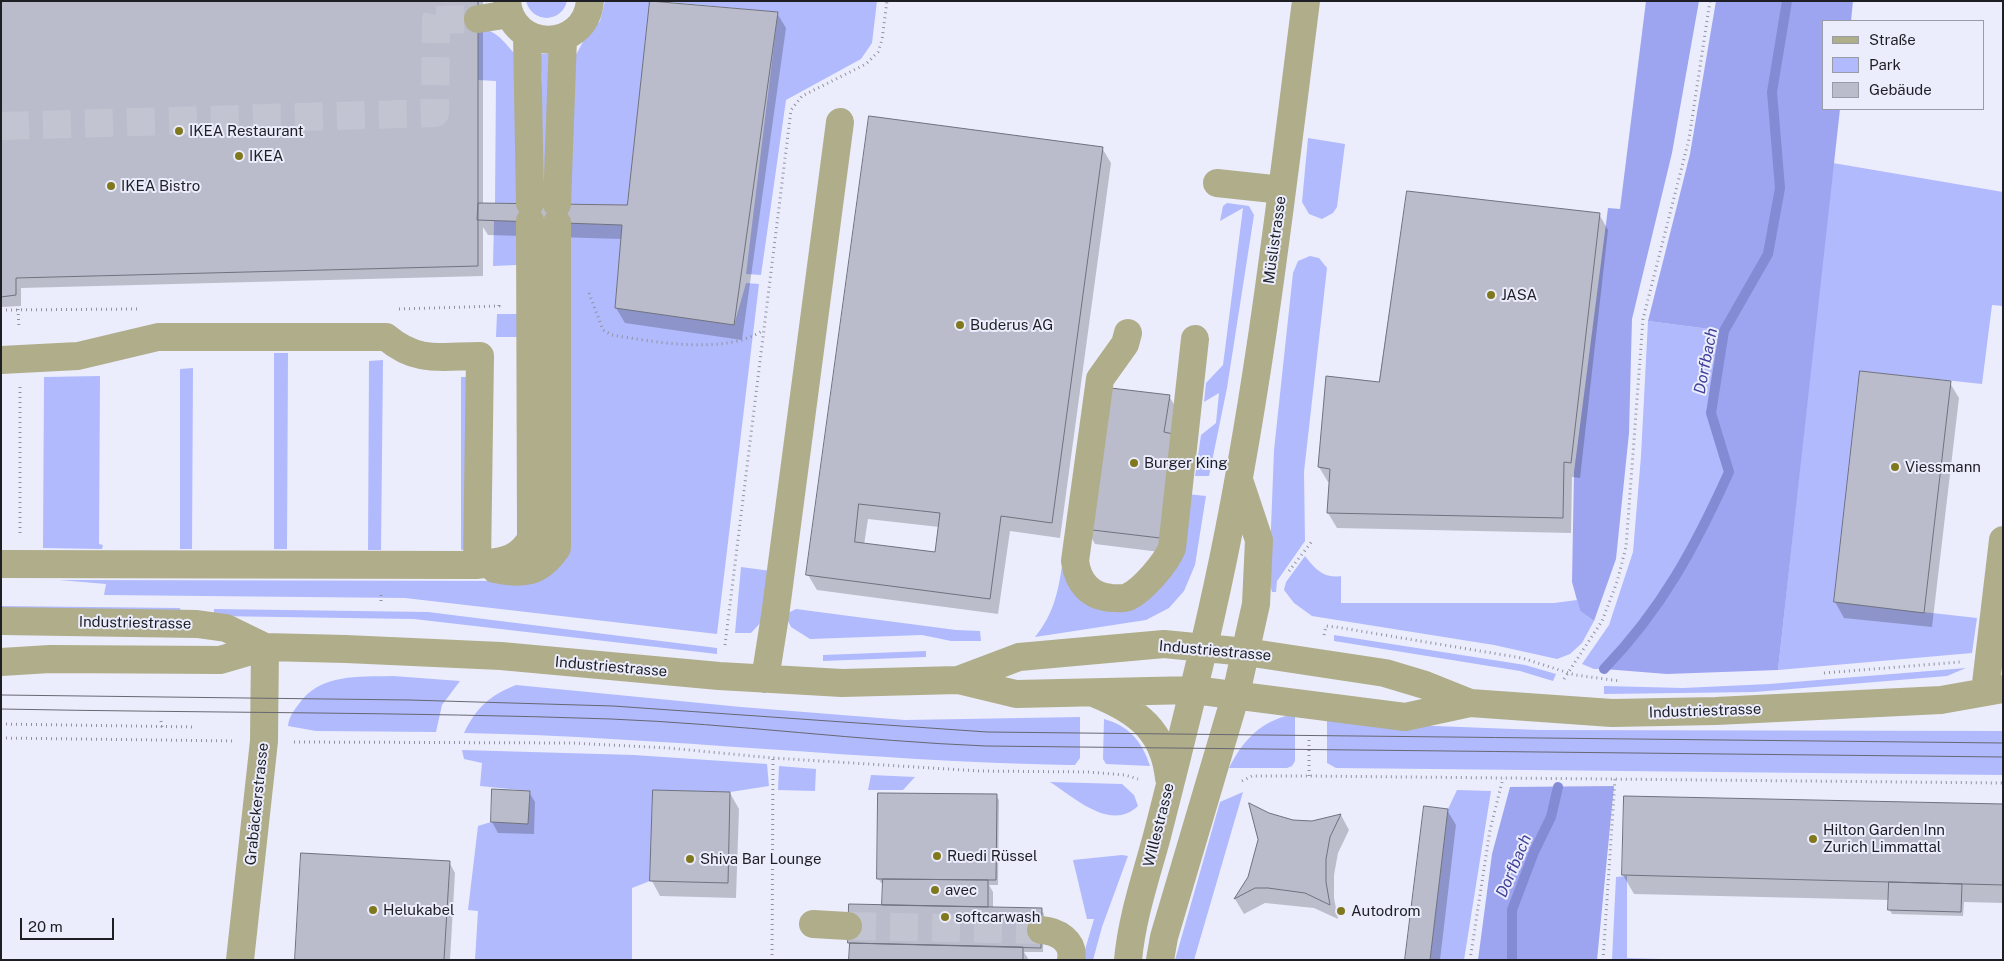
<!DOCTYPE html>
<html>
<head>
<meta charset="utf-8">
<style>
  body { margin:0 }
  #map { position:relative; width:2004px; height:961px; overflow:hidden; background:#ebedfd; font-family:"Public Sans",sans-serif }
  canvas { display:block }
  .frame { position:absolute; inset:0; border:2px solid #1e1f25; pointer-events:none }
  .legend { position:absolute; left:1822px; top:20px; width:162px; height:90px; box-sizing:border-box; background:#ebedfd; border:1px solid #999ba7; margin:0; padding:6px 9px; list-style:none; font-size:15px; color:#1e1f25 }
  .legend li { display:flex; align-items:center; gap:10px; height:25px }
  .legend b { width:25px; border:1px solid #999ba7 }
  .scale { position:absolute; left:20px; top:918px; width:94px; height:22px; box-sizing:border-box; border:2px solid #1e1f25; border-top:0; padding-left:6px; font-size:15px; line-height:18px; white-space:nowrap; color:#1e1f25; -webkit-text-stroke:4px #ebedfd; paint-order:stroke }
</style>
</head>
<body>
<div id="map">
<canvas width="2004" height="961"></canvas>
<div class="frame"></div>
<ul class="legend">
<li><b style="height:6px;background:#b0ad8a"></b>Straße</li>
<li><b style="height:14px;background:#b1bafd"></b>Park</li>
<li><b style="height:14px;background:#babccb"></b>Gebäude</li>
</ul>
<div class="scale">20 m</div>
</div>
<script>
const c = document.querySelector('canvas').getContext('2d');
c.lineJoin = 'round';
function paint(path, color) { c.fillStyle = color; c.fill(path, 'evenodd'); }
function stroke(path, color, width, dash) { c.strokeStyle = color; c.lineWidth = width; c.lineCap = dash ? 'butt' : 'round'; c.setLineDash(dash || []); c.stroke(path); }
function write(font, color, halo, rows, align = 'center') {
  c.font = font + ' "Public Sans",sans-serif'; c.lineWidth = 4; c.setLineDash([]); c.textBaseline = 'middle'; c.strokeStyle = halo; c.fillStyle = color; for (const [text, x, y, turn = 0] of rows) {
    c.save(); c.translate(x, y); c.rotate((+turn || 0) * Math.PI / 180); c.textAlign = isNaN(turn) ? turn : align; if (halo) c.strokeText(text, 0, 0); c.fillText(text, 0, 0); c.restore();
  }
}
paint(new Path2D(`
  M 526,1 L 567,1 C 562,23 532,24 526,1 Z
  M 605,1 L 650,1 L 627,205 L 570,204 L 570,66 L 586,36 L 600,21 Z
  M 659,1 L 877,1 L 872,43 L 861,59 L 786,100 L 761,275 L 746,274 L 778,12 Z
  M 478,29 C 496,29 503,41 514,53 L 517,203 L 495,203 L 496,81 L 478,80 Z
  M 554,53 L 551,204 L 541,204 L 542,74 L 538,54 Z
  M 1308,138 L 1345,144 L 1337,207 L 1333,213 L 1322,219 L 1309,214 L 1302,202 Z
  M 1833,163 L 2003,192 L 2003,306 L 1992,305 L 1982,384 L 1860,371 L 1834,602 L 1977,618 L 1972,653 L 1778,670 Z
  M 1227,203 L 1249,206 L 1254,215 L 1227,388 L 1209,476 L 1195,476 L 1201,435 L 1216,423 L 1219,393 L 1204,402 L 1206,383 L 1223,365 L 1243,208 L 1220,221 L 1223,206 Z
  M 494,221 L 520,221 L 517,265 L 493,266 Z
  M 569,223 L 622,225 L 615,308 L 734,325 L 746,283 L 759,284 L 717,634 L 405,598 L 104,595 L 106,584 L 59,580 L 517,581 Z
  M 1310,256 L 1319,258 L 1327,268 L 1304,472 L 1305,541 L 1277,581 L 1276,592 L 1272,592 L 1269,580 L 1274,450 L 1293,273 L 1298,261 Z
  M 497,314 L 523,314 L 522,337 L 496,337 Z
  M 1648,321 L 1724,331 L 1711,413 L 1729,472 C 1695,548 1662,609 1604,669 L 1594,669 L 1582,664 L 1609,625 L 1633,552 L 1641,456 Z
  M 274,353 L 288,353 L 287,549 L 274,549 Z
  M 383,360 L 381,550 L 368,550 L 369,361 Z
  M 193,368 L 192,549 L 180,549 L 180,369 Z
  M 100,376 L 99,544 L 103,545 L 102,549 L 43,548 L 44,377 Z
  M 461,377 L 469,377 L 469,548 L 461,550 Z
  M 1187,494 L 1206,496 L 1195,565 L 1184,591 L 1169,608 L 1146,620 L 1035,637 C 1053,615 1058,593 1062,566 L 1068,566 L 1131,604 Z
  M 1305,556 C 1315,569 1324,579 1341,576 L 1341,603 L 1554,603 L 1577,600 L 1580,611 L 1594,621 L 1582,643 L 1570,654 L 1557,659 L 1494,645 L 1312,616 L 1294,603 L 1284,590 L 1286,582 Z
  M 741,567 L 771,571 L 763,620 L 751,633 L 735,633 Z
  M 1,606 L 180,608 L 181,615 L 1,614 Z
  M 214,609 L 428,612 L 717,648 L 717,654 L 414,619 L 214,616 Z
  M 796,609 L 956,630 L 980,631 L 981,641 L 951,641 L 922,635 L 810,639 L 791,627 L 787,619 L 788,613 Z
  M 1334,635 L 1525,665 L 1556,674 L 1553,681 L 1520,671 L 1334,641 Z
  M 926,651 L 926,657 L 823,661 L 823,655 Z
  M 1966,668 L 1947,676 L 1755,692 L 1604,694 L 1604,686 L 1683,688 L 1769,684 Z
  M 393,676 L 460,681 L 442,705 L 436,732 L 316,731 L 288,726 C 289,717 293,712 298,705 C 320,673 358,677 393,676 Z
  M 516,685 L 741,707 L 905,720 L 1080,717 L 1080,758 L 1075,765 L 1068,765 C 866,761 666,737 464,733 C 476,708 490,695 516,685 Z
  M 1286,716 L 1295,716 L 1295,761 L 1292,766 L 1287,768 L 1229,768 C 1242,742 1258,724 1286,716 Z
  M 1327,717 L 1382,724 L 1539,730 L 2003,731 L 2003,775 L 1336,768 L 1327,763 Z
  M 1104,719 C 1129,726 1142,741 1150,766 L 1106,764 L 1103,759 Z
  M 462,750 L 634,755 L 767,764 L 769,786 L 730,792 L 653,790 L 650,881 L 632,888 L 632,960 L 475,960 L 478,911 L 468,910 L 478,826 L 491,822 L 528,824 L 530,791 L 480,786 L 482,763 L 464,759 Z
  M 779,766 L 816,769 L 815,791 L 778,790 Z
  M 871,775 L 915,777 L 903,790 L 868,790 Z
  M 1050,782 L 1122,784 L 1134,795 L 1138,806 C 1111,832 1075,798 1050,782 Z
  M 1457,790 L 1491,791 L 1464,960 L 1430,960 L 1448,809 Z
  M 1243,792 L 1194,960 L 1175,960 L 1220,802 Z
  M 1122,855 L 1128,856 L 1102,927 L 1093,960 L 1082,960 L 1094,919 L 1087,919 L 1073,860 Z
  M 1627,876 L 1627,958 L 1695,960 L 1612,960 L 1616,877 Z`), '#b1bafd');
paint(new Path2D(`
  M 1646,1 L 1699,1 L 1672,153 L 1632,319 L 1629,433 L 1616,559 L 1594,621 L 1580,611 L 1572,582 L 1574,472 L 1608,208 L 1620,209 Z
  M 1716,1 L 1853,1 L 1851,21 L 1823,21 L 1823,109 L 1840,109 L 1778,670 L 1667,674 L 1604,669 C 1660,611 1696,545 1729,472 L 1711,413 L 1724,331 L 1648,321 L 1690,154 Z
  M 1614,786 L 1597,960 L 1478,960 L 1492,854 L 1510,787 Z`), '#9da5f1');
paint(new Path2D(`
  M 1,1 L 483,1 L 483,204 L 628,206 L 777,13 L 786,28 L 742,340 L 625,323 L 616,308 L 622,239 L 488,235 L 483,227 L 483,276 L 21,288 L 21,306 L 1,307 Z
  M 1102,148 L 1111,163 L 1060,538 L 1010,531 L 998,614 L 817,590 L 808,575 ZM 868,519 L 939,527 L 936,553 L 864,545 Z
  M 1599,214 L 1608,230 L 1580,478 L 1572,477 L 1571,533 L 1337,528 L 1328,513 L 1331,482 L 1328,482 L 1319,467 L 1380,384 Z
  M 1861,372 L 1950,383 L 1959,398 L 1932,627 L 1844,618 L 1835,602 Z
  M 1169,396 L 1178,411 L 1168,553 L 1095,544 L 1086,528 Z
  M 493,790 L 529,792 L 535,802 L 534,834 L 498,833 L 492,822 Z
  M 730,793 L 739,809 L 736,898 L 660,896 L 652,881 Z
  M 996,796 L 999,800 L 998,885 L 989,885 L 993,892 L 993,908 L 1041,909 L 1044,914 L 1043,952 L 1024,952 L 1029,960 L 850,960 L 850,905 L 884,906 L 884,883 L 881,883 L 878,878 Z
  M 2003,805 L 2003,903 L 1964,902 L 1963,916 L 1892,914 L 1889,909 L 1890,900 L 1634,894 L 1623,875 Z
  M 1447,810 L 1456,825 L 1440,960 L 1406,960 Z
  M 1269,815 L 1293,821 L 1313,823 L 1341,815 L 1349,830 L 1338,853 L 1334,875 L 1334,898 L 1338,919 L 1314,908 L 1265,903 L 1244,914 L 1235,899 L 1249,878 Z
  M 449,862 L 455,873 L 450,960 L 297,960 Z`), '#0003');
stroke(new Path2D(`
  M 1604,669 C 1662,609 1695,547 1729,472 L 1711,413 L 1724,331 L 1768,254 L 1780,188 L 1772,92 L 1787,1
  M 1512,960 L 1512,910 L 1534,852 L 1551,817 L 1558,787`), '#838bd5', 10);
const building = new Path2D(`
  M 1,1 L 478,1 L 478,266 L 16,278 L 16,295 L 1,297 Z
  M 650,1 L 778,12 L 734,325 L 615,308 L 622,225 L 477,220 L 478,203 L 627,205 Z
  M 869,116 L 1103,147 L 1052,523 L 1001,516 L 990,599 L 806,575 ZM 859,504 L 940,513 L 935,552 L 855,542 Z
  M 1407,191 L 1600,213 L 1571,463 L 1564,462 L 1563,518 L 1327,513 L 1330,469 L 1318,467 L 1326,376 L 1379,382 Z
  M 1860,371 L 1951,381 L 1924,613 L 1834,602 Z
  M 1102,387 L 1170,395 L 1164,432 L 1178,435 L 1160,538 L 1084,529 Z
  M 492,789 L 530,791 L 528,824 L 491,822 Z
  M 653,790 L 730,792 L 728,883 L 650,881 Z
  M 878,793 L 997,794 L 996,880 L 877,879 Z
  M 1624,796 L 2003,804 L 2003,885 L 1622,875 Z
  M 1249,803 L 1269,813 L 1293,820 L 1312,821 L 1341,814 L 1330,837 L 1326,859 L 1326,882 L 1330,905 L 1305,893 L 1268,888 L 1255,888 L 1234,899 L 1248,877 L 1258,840 Z
  M 1424,806 L 1448,809 L 1430,960 L 1405,960 Z
  M 301,853 L 450,861 L 444,960 L 295,960 Z
  M 883,879 L 988,880 L 988,907 L 882,905 Z
  M 1889,882 L 1962,884 L 1961,912 L 1888,910 Z
  M 849,904 L 1042,908 L 1041,948 L 848,943 Z
  M 850,943 L 1023,947 L 1023,960 L 849,960 Z`);
paint(building, '#babccb');
stroke(building, '#6e717e', 1);
stroke(new Path2D(`
  M 436,20 L 478,19
  M 1,126 L 435,113 L 436,20 L 440,1
  M 848,926 L 1041,930`), '#c2c4d2', 28, [28, 14]);
stroke(new Path2D(`
  M 589,293 L 603,330 L 612,335 C 654,342 725,355 762,331
  M 18,309 L 19,329
  M 399,309 L 499,306 L 499,305
  M 1,310 L 138,309
  M 20,387 L 20,534
  M 1289,571 L 1313,540
  M 381,595 L 381,604
  M 1324,635 L 1326,626 L 1336,627 L 1522,658 L 1575,675 L 1620,681
  M 725,645 L 791,110 L 802,96 L 866,64 L 878,52 L 882,40 L 887,1
  M 1824,673 L 1960,662
  M 1564,679 L 1602,621 L 1617,582 L 1626,547 L 1643,319 L 1689,139 L 1710,1
  M 161,721 L 162,727
  M 1,724 L 196,727
  M 1309,735 L 1309,776
  M 1,738 L 236,741
  M 294,742 L 572,743 L 668,748 L 773,758 L 979,771 L 1088,772 L 1125,775 L 1138,779
  M 1242,781 L 1252,776 L 1309,776 L 2003,783
  M 772,960 L 773,758
  M 1470,960 L 1490,830 L 1503,778
  M 1603,960 L 1615,779`), '#91929e', 3, [1, 4]);
stroke(new Path2D(`
  M 507,1 C 511,52 585,53 590,1
  M 478,19 L 510,14
  M 527,34 L 530,203
  M 1217,183 L 1282,190
  M 557,204 L 563,38
  M 1128,333 L 1125,344 L 1100,379 L 1075,561 C 1078,583 1090,597 1112,598 C 1117,598 1124,599 1128,597 C 1143,590 1166,563 1172,548 L 1195,339
  M 1,360 L 78,356 L 158,337 L 386,337 C 418,364 442,356 480,356 L 477,565
  M 1,564 L 477,565 C 501,561 517,562 531,539 L 530,221
  M 495,569 C 524,575 540,573 557,548 L 557,223
  M 1,621 L 197,624 L 226,628 L 265,647
  M 1,662 L 50,659 L 220,660 L 265,647 L 346,649 L 501,656 L 719,676 L 842,683 L 958,680 L 1016,694 L 1194,690 L 1405,717 L 1470,703 L 1612,713 L 1716,711 L 1941,700 L 2003,689
  M 765,679 L 775,616 L 840,122
  M 958,680 L 1019,657 L 1164,644 L 1246,652 L 1385,673 L 1425,685 L 1470,703
  M 1985,692 L 2003,540
  M 1096,694 C 1138,711 1164,731 1169,778
  M 813,924 L 848,926
  M 1041,930 C 1057,931 1075,941 1071,960
  M 240,960 L 264,741 L 265,647
  M 1128,960 C 1132,917 1146,877 1157,836 C 1178,754 1199,671 1217,588 C 1259,395 1281,197 1306,1
  M 1160,960 L 1164,937 L 1236,694 L 1256,604 L 1259,540 L 1239,480`), '#b0ad8a', 28);
stroke(new Path2D(`
  M 1,695 L 409,700 L 613,706 L 987,732 L 2003,743
  M 1,709 C 204,713 408,712 611,719 C 736,724 861,741 986,746 L 2003,757`), '#676872', 1);
for (const [x, y, r, color] of [
  [179,131,5,"#80781d"],
  [239,156,5,"#80781d"],
  [111,186,5,"#80781d"],
  [1491,295,5,"#80781d"],
  [960,325,5,"#80781d"],
  [1134,463,5,"#80781d"],
  [1895,467,5,"#80781d"],
  [1813,839,5,"#80781d"],
  [937,856,5,"#80781d"],
  [690,859,5,"#80781d"],
  [935,890,5,"#80781d"],
  [373,910,5,"#80781d"],
  [1341,911,5,"#80781d"],
  [945,917,5,"#80781d"]
]) { const dot = new Path2D(); dot.arc(x, y, r, 0, 2 * Math.PI); c.fillStyle = color; c.fill(dot); stroke(dot, '#ebedfd', 2); }
write('15px', '#1e1f25', '#ebedfd', [
  ["IKEA Restaurant",189,131],
  ["IKEA",249,156],
  ["IKEA Bistro",121,186],
  ["JASA",1501,295],
  ["Buderus AG",970,325],
  ["Burger King",1144,463],
  ["Viessmann",1905,467],
  ["Hilton Garden Inn",1823,830],
  ["Zurich Limmattal",1823,847],
  ["Ruedi Rüssel",947,856],
  ["Shiva Bar Lounge",700,859],
  ["avec",945,890],
  ["Helukabel",383,910],
  ["Autodrom",1351,911],
  ["softcarwash",955,917]
], 'left');
write('15px', '#1e1f25', '#ebedfd', [
  ["Müslistrasse",1275,240,-82],
  ["Industriestrasse",135,623,1],
  ["Industriestrasse",1215,651,5],
  ["Industriestrasse",611,667,5],
  ["Industriestrasse",1705,711,-2],
  ["Grabäckerstrasse",257,804,-84],
  ["Willestrasse",1159,825,-76]
]);
write('italic 16px', '#3f3f97', '#ebedfd', [
  ["Dorfbach",1706,361,-79],
  ["Dorfbach",1514,866,-67]
]);
</script>
</body>
</html>
